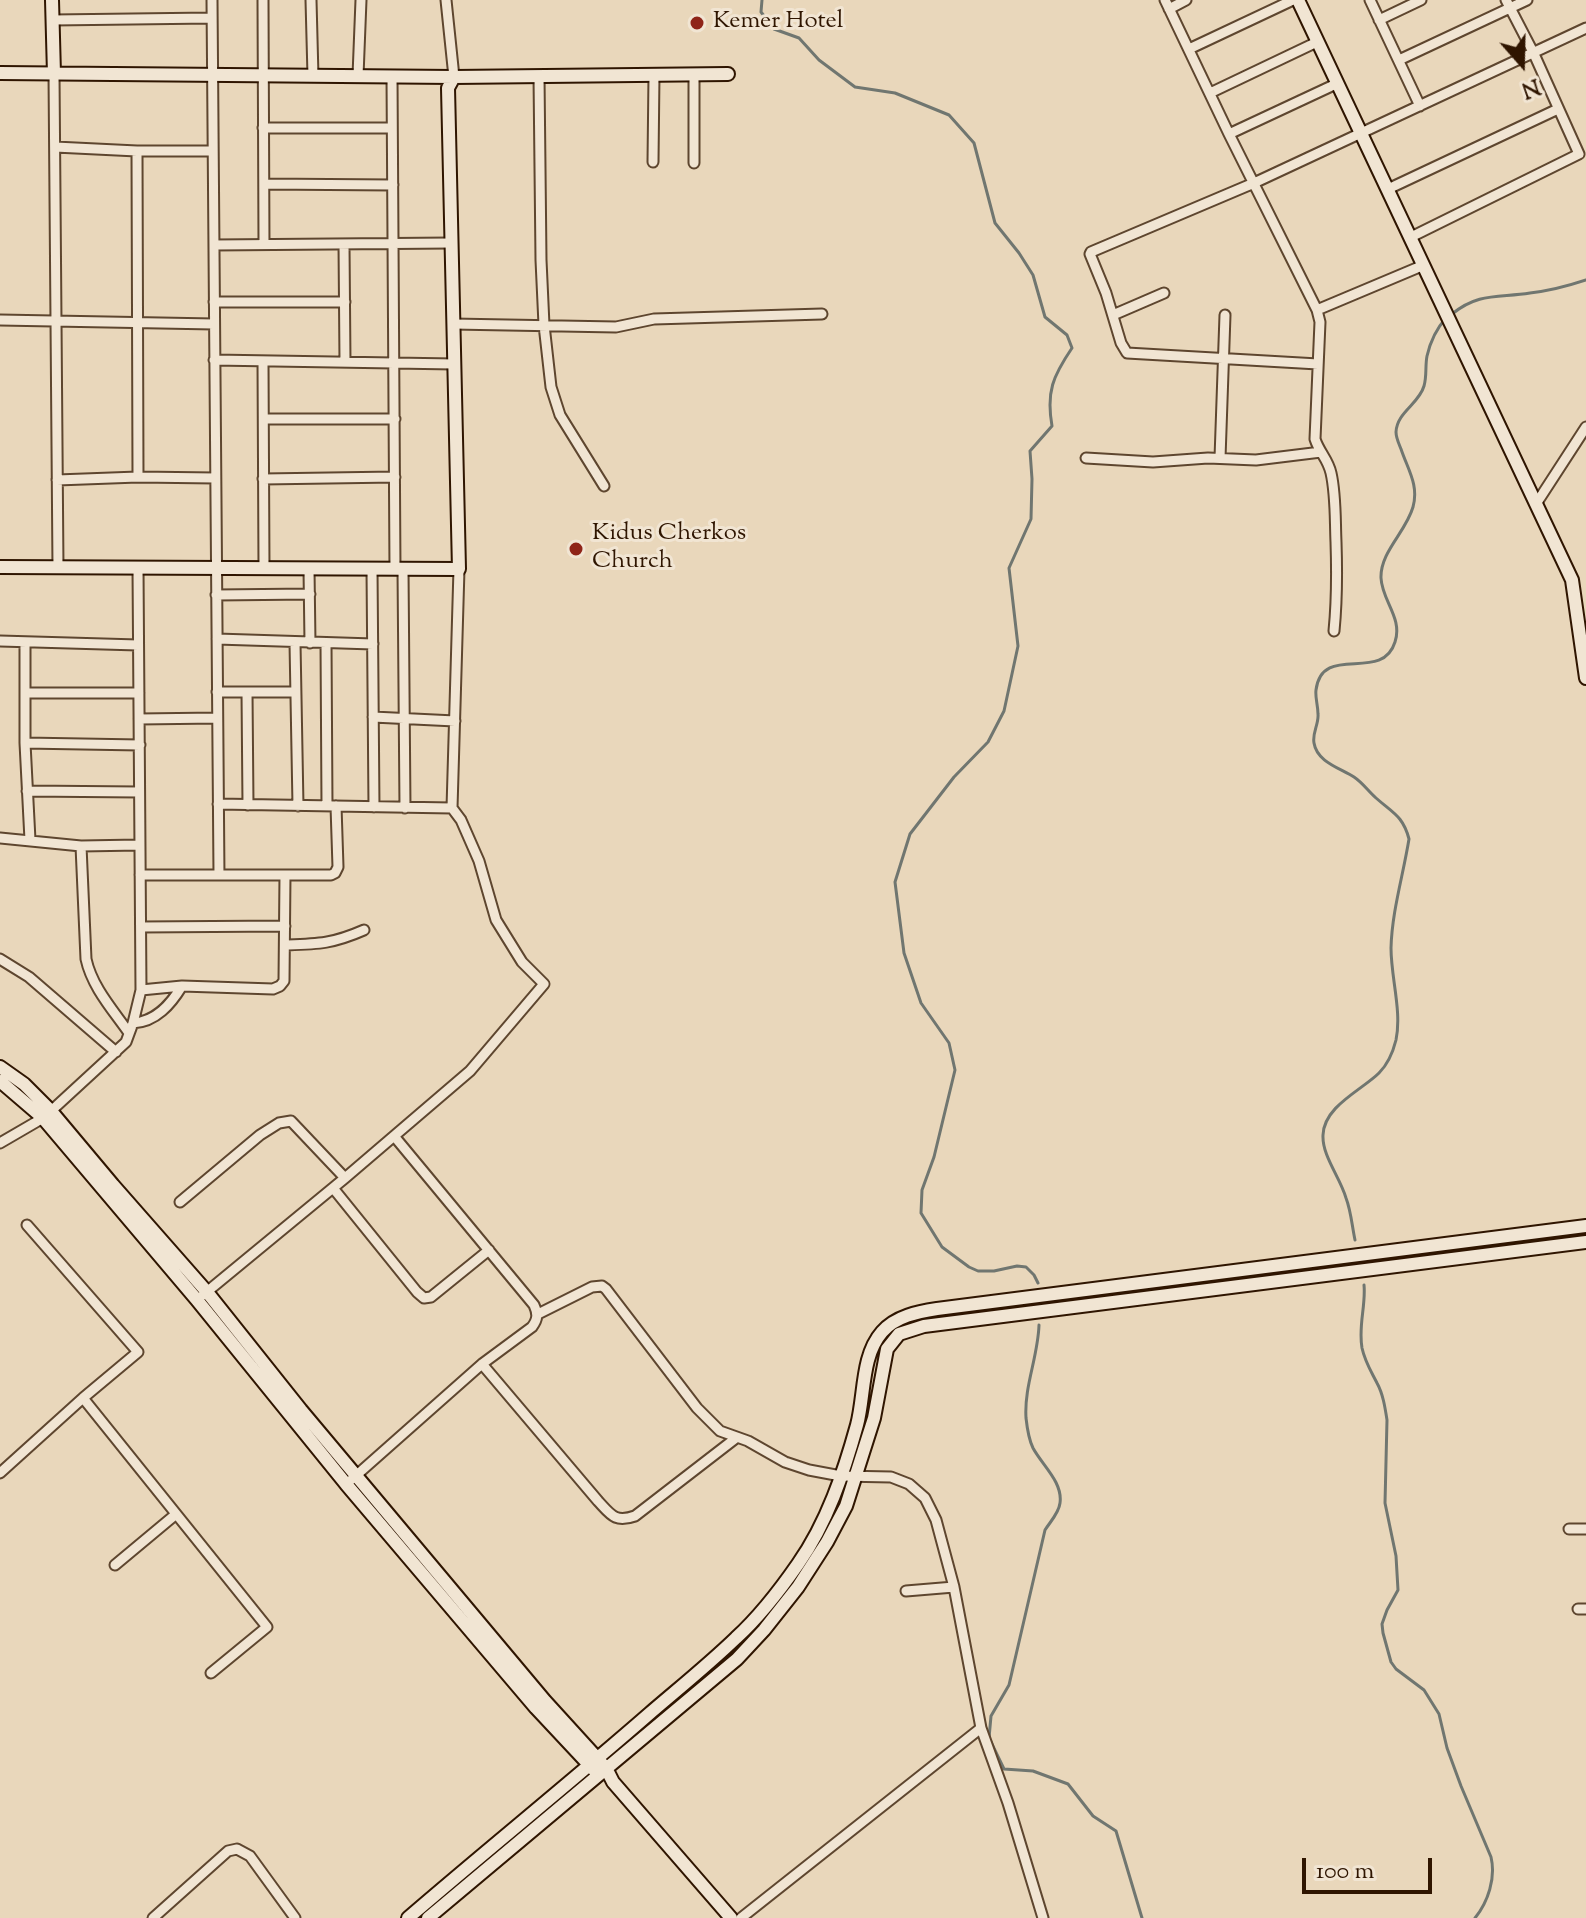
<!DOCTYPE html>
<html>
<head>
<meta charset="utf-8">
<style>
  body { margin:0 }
  #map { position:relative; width:1586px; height:1918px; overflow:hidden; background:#e9d7bb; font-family:"Sorts Mill Goudy",serif }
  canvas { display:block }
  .north { position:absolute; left:1482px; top:24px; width:80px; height:80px; -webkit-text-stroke:6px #f1e5d3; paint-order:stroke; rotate:160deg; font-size:22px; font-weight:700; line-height:32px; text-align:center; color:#2f1500 }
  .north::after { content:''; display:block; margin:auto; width:28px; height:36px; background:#2f1500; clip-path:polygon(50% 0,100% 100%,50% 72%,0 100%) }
  .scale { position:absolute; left:1302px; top:1858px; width:130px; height:36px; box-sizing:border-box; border:4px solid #2f1500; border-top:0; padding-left:10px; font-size:24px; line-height:28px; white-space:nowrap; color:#2f1500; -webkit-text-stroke:6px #f1e5d3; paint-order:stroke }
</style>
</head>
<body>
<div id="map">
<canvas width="1586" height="1918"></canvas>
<div class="north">N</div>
<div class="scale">100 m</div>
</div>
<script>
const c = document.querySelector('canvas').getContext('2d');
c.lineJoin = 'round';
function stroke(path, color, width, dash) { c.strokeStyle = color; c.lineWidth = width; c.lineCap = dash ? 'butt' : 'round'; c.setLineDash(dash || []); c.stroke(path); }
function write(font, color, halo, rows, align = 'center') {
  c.font = font + ' "Sorts Mill Goudy",serif'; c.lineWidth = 6; c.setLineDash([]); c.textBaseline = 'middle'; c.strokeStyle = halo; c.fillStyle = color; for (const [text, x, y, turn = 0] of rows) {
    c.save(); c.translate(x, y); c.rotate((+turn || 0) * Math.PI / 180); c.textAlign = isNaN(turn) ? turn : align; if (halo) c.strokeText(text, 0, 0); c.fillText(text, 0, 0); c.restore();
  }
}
stroke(new Path2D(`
  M 762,0 L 761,12 L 774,29 L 799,38 L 819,60 L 855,87 L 895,93 L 949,115 L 974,143 L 995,223 L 1019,253 L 1033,275 L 1045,317 L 1067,335 L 1072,348 C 1053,376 1046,392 1052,426 L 1030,451 L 1032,479 L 1031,519 L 1009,568 L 1018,646 L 1004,711 L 988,742 L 954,777 L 910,834 L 895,882 L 904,953 L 921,1003 L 949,1043 L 955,1070 L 934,1157 L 922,1190 L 921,1213 L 942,1247 L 969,1267 L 978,1271 L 994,1271 L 1017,1266 L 1026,1267 L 1034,1275 L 1038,1283
  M 1452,314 C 1479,292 1499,298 1530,293 C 1549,291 1568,286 1586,280
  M 1355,1240 C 1352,1226 1351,1211 1346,1198 C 1340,1177 1322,1156 1323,1135 C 1324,1106 1362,1090 1379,1073 C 1387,1065 1393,1052 1396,1040 C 1402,1011 1391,978 1391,948 C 1392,911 1403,876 1409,839 C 1403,816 1393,813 1376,798 C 1368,791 1363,783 1354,777 C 1340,768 1317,762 1314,743 C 1312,733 1319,724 1318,714 C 1318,705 1315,698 1316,690 C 1322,642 1382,684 1395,642 C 1403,618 1382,601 1381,578 C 1380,552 1406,532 1413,507 C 1419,485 1408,470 1401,449 C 1399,444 1396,438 1396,432 C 1397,412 1419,404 1424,386 C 1427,376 1425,366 1427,356 C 1430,343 1437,328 1446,318
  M 1364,1285 C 1366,1306 1358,1326 1362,1348 C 1365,1362 1371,1371 1377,1383 C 1383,1394 1385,1407 1387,1420 L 1385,1503 L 1396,1556 L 1398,1590 L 1387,1610 L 1382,1624 L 1383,1633 L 1391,1662 L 1396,1669 L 1424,1690 L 1439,1714 L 1447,1748 L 1461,1786 L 1491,1857 C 1496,1878 1488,1902 1475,1918
  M 1039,1325 C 1038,1357 1024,1386 1026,1418 C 1027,1427 1029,1440 1033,1448 C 1042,1465 1063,1482 1060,1503 C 1059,1513 1050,1522 1045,1530 L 1009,1685 L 991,1716 L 989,1738 L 1004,1769 L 1033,1771 L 1068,1784 L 1093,1816 L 1116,1831 L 1142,1918`), '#707670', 3);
const street = new Path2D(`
  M 212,0 L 219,875
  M 263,0 L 264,244
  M 311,0 L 313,76
  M 446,0 L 454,77
  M 1165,0 L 1229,134 L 1317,310 L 1320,322 L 1315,439 C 1319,452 1328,459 1331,473 C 1336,495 1335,519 1336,542 C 1337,572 1337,601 1334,631
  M 1370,0 L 1420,106
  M 1169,9 L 1186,0
  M 53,20 L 211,18
  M 1379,20 L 1421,0
  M 1189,49 L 1293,0
  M 1399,60 L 1527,0
  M 54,74 L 58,567
  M 694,74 L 694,163
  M 358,76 L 361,0
  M 392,76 L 395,569
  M 539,76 L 541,260 L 544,325 L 551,387 L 560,415 L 604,486
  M 1210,93 L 1317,42
  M 263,128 L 392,128
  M 1229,134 L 1336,84
  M 55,147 L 137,151 L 213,151
  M 137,151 L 138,477
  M 653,162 L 654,75
  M 264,184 L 393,185
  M 1388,189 L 1558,109
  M 1411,237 L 1579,154 L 1534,54 L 1506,0
  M 344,244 L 345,362
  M 214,245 L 451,243
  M 214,302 L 345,302
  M 1317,310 L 1424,265
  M 1113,315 L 1164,293
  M 0,320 L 214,324
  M 453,324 L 616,327 L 654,319 L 822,314
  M 214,360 L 454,364
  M 263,361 L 264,568
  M 1318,364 L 1127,353 L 1121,343 L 1106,293 L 1090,254 L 1091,252 L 1254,183 L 1586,28
  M 264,419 L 395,419
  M 1086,458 L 1153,462 L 1208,458 L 1256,460 L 1321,452
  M 1220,458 L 1225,315
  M 263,479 L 395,477
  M 57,480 L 138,477 L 215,478
  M 1536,504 L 1586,427
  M 309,569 L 310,643
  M 372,569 L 374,807
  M 403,569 L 405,808
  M 216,595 L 310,594
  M 217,639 L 373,644
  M 0,641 L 138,645
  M 25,642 L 25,743 L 30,840
  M 295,643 L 298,806
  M 326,643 L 327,806
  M 217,692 L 295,692
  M 247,692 L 248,805
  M 25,693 L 139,693
  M 373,717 L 455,721
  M 139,719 L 217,718
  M 25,743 L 140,745
  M 27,791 L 139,792
  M 218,804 L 452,808
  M 0,838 L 81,846 L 139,845
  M 81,846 L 86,959 C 92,987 113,1010 129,1033
  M 140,875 L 331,875 L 335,873 L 338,867 L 336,806
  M 141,927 L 285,926
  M 285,945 C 318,944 332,944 364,930
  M 0,959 L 29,977 L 116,1052
  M 141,990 L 182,986 L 273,989 L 280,986 L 284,981 L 285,875
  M 133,1023 C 156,1022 171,1004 182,986
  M 0,1143 L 43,1118 L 51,1111 L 126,1042 L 133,1023 L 141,990 L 138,568
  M 333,1188 L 417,1292 L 424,1298 L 431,1297 L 489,1250
  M 180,1202 L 260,1135 L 279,1123 L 291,1121 L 345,1178
  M 203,1295 L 345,1178 L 470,1071 L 544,984 L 522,962 L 496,920 L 479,861 L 461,820 L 452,808 L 459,569
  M 538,1314 L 592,1287 L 602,1286 L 606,1289 L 697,1408 L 720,1431 L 748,1441 L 785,1462 L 809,1470 L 841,1476 L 891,1477 L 909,1484 L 925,1498 L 936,1520 L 954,1587 L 981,1728 L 1008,1803 L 1043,1918
  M 482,1364 L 598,1501 C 611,1515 615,1523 635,1516 L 736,1438
  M 83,1398 L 267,1627 L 211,1673
  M 0,1473 L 83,1398 L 138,1352 L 27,1225
  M 351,1480 L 482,1364 L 532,1327 C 538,1319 538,1314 534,1305 L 394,1136
  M 1569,1529 L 1586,1529
  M 115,1565 L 175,1515
  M 906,1591 L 954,1587
  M 1578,1609 L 1586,1609
  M 153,1918 L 228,1851 L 237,1849 L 250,1856 L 295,1918
  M 741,1918 L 981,1728`);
const secondary = new Path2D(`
  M 52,0 L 54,74
  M 1298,0 L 1572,580 L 1586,678
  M 0,73 L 454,77 L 728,74
  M 0,567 L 459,569 L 448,88 L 454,77
  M 0,1067 L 24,1084 L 51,1111 L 113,1185 L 207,1292 L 301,1410 L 545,1701 L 606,1768 L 613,1782 L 731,1918
  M 0,1081 L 43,1118 L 197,1300 L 346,1484 L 536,1708 L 594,1770
  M 408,1918 C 488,1849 570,1783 649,1714 C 678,1689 708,1665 736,1638 C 760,1616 780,1590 798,1564 C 827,1523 844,1472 857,1425 C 865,1395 861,1356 882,1332 C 896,1316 918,1312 937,1309 L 1586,1226
  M 428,1918 L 737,1659 L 764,1630 L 798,1587 L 827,1542 L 846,1506 L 874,1418 L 887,1349 L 899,1334 L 924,1326 L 1586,1242`);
stroke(street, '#5e462f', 13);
stroke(secondary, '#2f1500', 16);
stroke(street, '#f1e5d3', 9);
stroke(secondary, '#f1e5d3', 12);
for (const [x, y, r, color] of [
  [697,23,8,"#8f2418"],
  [576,549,8,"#8f2418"]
]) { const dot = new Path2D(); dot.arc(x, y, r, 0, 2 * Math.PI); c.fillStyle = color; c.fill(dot); stroke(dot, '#f1e5d3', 3); }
write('24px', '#2f1500', '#f1e5d3', [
  ["Kemer Hotel",713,23],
  ["Kidus Cherkos",592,535],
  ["Church",592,563]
], 'left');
</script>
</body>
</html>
